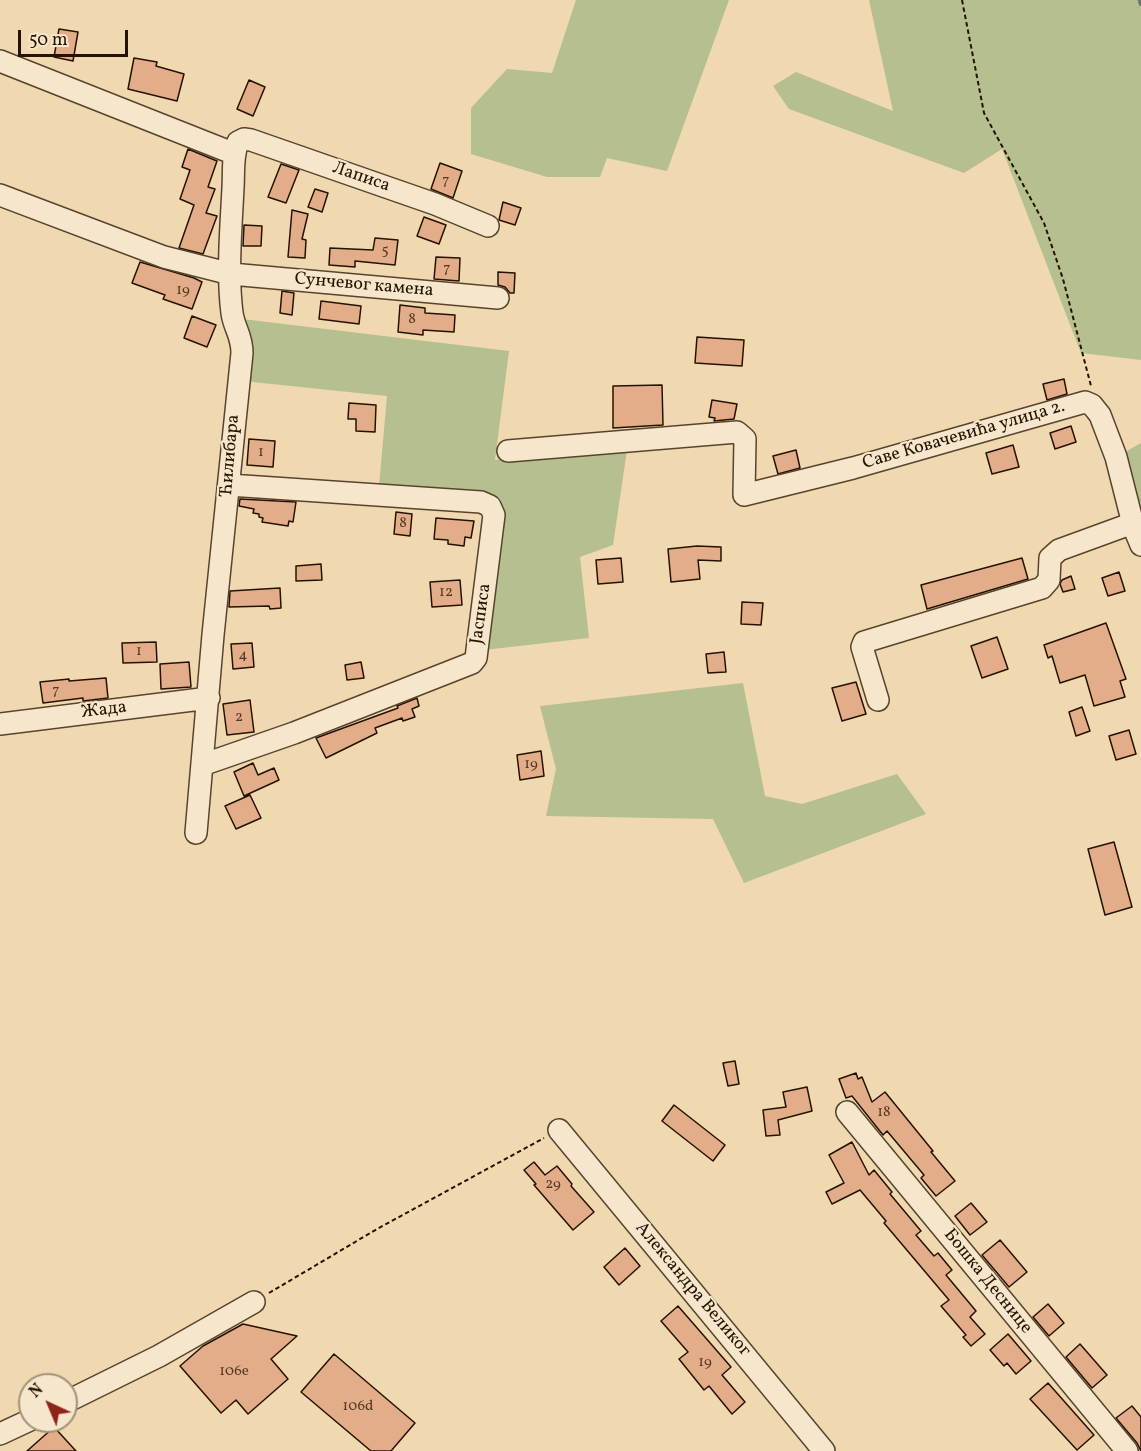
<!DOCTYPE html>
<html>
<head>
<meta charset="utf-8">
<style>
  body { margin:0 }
  #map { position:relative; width:1141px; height:1451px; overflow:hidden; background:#f0d8b1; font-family:Vollkorn,serif }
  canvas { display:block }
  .north { position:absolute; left:18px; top:1373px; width:60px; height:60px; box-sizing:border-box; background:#f5e6cc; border:2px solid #a2927a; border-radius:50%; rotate:316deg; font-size:16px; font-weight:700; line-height:24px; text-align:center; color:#251300 }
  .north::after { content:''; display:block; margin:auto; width:21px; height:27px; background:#8f2418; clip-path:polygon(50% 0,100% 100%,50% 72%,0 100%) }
  .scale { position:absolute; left:18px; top:30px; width:110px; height:27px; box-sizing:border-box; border:3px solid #251300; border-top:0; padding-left:8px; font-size:18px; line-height:21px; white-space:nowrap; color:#251300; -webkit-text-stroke:4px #f5e6cc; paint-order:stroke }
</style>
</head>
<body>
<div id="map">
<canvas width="1141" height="1451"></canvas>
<div class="north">N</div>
<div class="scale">50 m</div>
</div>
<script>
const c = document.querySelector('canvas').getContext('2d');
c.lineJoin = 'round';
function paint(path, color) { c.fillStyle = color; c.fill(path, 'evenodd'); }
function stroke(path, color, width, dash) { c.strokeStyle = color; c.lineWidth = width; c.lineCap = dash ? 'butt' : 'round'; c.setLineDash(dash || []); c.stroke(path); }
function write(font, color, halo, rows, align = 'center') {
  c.font = font + ' Vollkorn,serif'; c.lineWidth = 4.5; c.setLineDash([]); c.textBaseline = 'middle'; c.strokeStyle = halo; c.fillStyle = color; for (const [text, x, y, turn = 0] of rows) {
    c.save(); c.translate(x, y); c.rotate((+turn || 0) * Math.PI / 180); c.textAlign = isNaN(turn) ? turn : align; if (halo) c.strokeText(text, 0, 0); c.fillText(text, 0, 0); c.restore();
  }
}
paint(new Path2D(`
  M 576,0 L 729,0 L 667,171 L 607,158 L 600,177 L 547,177 L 471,154 L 471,108 L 507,69 L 552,73 Z
  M 869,0 L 1141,0 L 1141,360 L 1081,353 L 1002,149 L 964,173 L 789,109 L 773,86 L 796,72 L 893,111 Z
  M 242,319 L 509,351 L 495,460 L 593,448 L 627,450 L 613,545 L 580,557 L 589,638 L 484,650 L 499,501 L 492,495 L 487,494 L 379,486 L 387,396 L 243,381 Z
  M 1141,443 L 1141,526 L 1116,457 Z
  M 743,683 L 765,796 L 802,804 L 897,774 L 926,814 L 744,883 L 713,819 L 546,816 L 556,769 L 540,706 Z`), '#b6bf8f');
stroke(new Path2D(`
  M 1140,0 L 1141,4`), '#6e756e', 4.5);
const building = new Path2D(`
  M 59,29 L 78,32 L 73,61 L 54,57 Z
  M 134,58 L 157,62 L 156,66 L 184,74 L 177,101 L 128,89 Z
  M 249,80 L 265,87 L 253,116 L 237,109 Z
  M 188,149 L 217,161 L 208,187 L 215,189 L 206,213 L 217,216 L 203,254 L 179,248 L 194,205 L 180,199 L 190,170 L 182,167 Z
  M 440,163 L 462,171 L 453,198 L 431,189 Z
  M 281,164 L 299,170 L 286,203 L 268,197 Z
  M 315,189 L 328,193 L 322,212 L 308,207 Z
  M 503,202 L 521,208 L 515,225 L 499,220 Z
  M 292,210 L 308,214 L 302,239 L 306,240 L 305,258 L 288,257 Z
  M 424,217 L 446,225 L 439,244 L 417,236 Z
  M 244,225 L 262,226 L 261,246 L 243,246 Z
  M 375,238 L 398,240 L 395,265 L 355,261 L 355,267 L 329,265 L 330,248 L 373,250 Z
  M 436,257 L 460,258 L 459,281 L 434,279 Z
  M 140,262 L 194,278 L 202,282 L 192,309 L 163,299 L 165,295 L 132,283 Z
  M 498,272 L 515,273 L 514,293 L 510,293 L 505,287 L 498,285 Z
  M 282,291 L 294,293 L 292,315 L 280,313 Z
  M 321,301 L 361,306 L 359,324 L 319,319 Z
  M 400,305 L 425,308 L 425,313 L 455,315 L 454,332 L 423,330 L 423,335 L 398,332 Z
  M 192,316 L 216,325 L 207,347 L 184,338 Z
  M 697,337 L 744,340 L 742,366 L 695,363 Z
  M 1064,379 L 1067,394 L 1047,400 L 1043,384 Z
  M 662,385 L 663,425 L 613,428 L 613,386 Z
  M 712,400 L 737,404 L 734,419 L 714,421 L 715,418 L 709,417 Z
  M 349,403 L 376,405 L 375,432 L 356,431 L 356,419 L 348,419 Z
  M 1071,426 L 1076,442 L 1055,449 L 1050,433 Z
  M 249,439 L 275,441 L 273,467 L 247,465 Z
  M 1013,445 L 1019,467 L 992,474 L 986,453 Z
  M 796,450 L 800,468 L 778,474 L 773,456 Z
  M 240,499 L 296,502 L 293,522 L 289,521 L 288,526 L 262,522 L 263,518 L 259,517 L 259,514 L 253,513 L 254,509 L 239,506 Z
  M 396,512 L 412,514 L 410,536 L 394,534 Z
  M 436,518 L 474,521 L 471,538 L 465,537 L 464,546 L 448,544 L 448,540 L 434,539 Z
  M 697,546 L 721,547 L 721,561 L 698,560 L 700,579 L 671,582 L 668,549 Z
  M 621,558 L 623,582 L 598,584 L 596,560 Z
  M 1022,558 L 1028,579 L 927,609 L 921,585 Z
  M 321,564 L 322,580 L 296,581 L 296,566 Z
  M 1119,572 L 1125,591 L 1108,596 L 1102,578 Z
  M 1071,576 L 1075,589 L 1063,592 L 1060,584 L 1062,580 Z
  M 460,580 L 462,605 L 432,607 L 430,582 Z
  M 280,588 L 281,608 L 270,609 L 269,606 L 229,607 L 230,591 Z
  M 742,602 L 763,603 L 761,625 L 741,624 Z
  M 1106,623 L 1126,679 L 1120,681 L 1125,697 L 1094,706 L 1085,675 L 1060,683 L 1052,656 L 1048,658 L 1044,645 Z
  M 997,637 L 1008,669 L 982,678 L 971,646 Z
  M 156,642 L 157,662 L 123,663 L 122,643 Z
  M 252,643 L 254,667 L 233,669 L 231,644 Z
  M 724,652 L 726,672 L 708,673 L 706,654 Z
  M 189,662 L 191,687 L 161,689 L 160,664 Z
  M 361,662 L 364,678 L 347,680 L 345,665 Z
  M 106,678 L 108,698 L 83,701 L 83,698 L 43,703 L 40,682 L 69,679 L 69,681 Z
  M 856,682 L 866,714 L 842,721 L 832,688 Z
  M 417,698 L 419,706 L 412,709 L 415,717 L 403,721 L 402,718 L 375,728 L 377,733 L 326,758 L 316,738 L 398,708 L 397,706 Z
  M 250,700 L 254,732 L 227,735 L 223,704 Z
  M 1082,707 L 1090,731 L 1076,736 L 1069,712 Z
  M 1129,730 L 1136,754 L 1116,760 L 1109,736 Z
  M 541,751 L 544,776 L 520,780 L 517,755 Z
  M 253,763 L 258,775 L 274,768 L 279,780 L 244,796 L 234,772 Z
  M 250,795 L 261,818 L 236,829 L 225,806 Z
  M 1114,842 L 1132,907 L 1105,915 L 1088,849 Z
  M 735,1061 L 739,1084 L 728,1086 L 723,1063 Z
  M 856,1073 L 858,1079 L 862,1077 L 872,1102 L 885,1092 L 933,1151 L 931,1152 L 955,1181 L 936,1196 L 921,1178 L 924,1175 L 887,1131 L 883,1135 L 852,1096 L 846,1098 L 839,1079 Z
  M 807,1087 L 812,1111 L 778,1120 L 780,1135 L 766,1136 L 763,1110 L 786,1107 L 783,1092 Z
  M 674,1105 L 725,1145 L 713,1161 L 662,1121 Z
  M 852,1142 L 869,1175 L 874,1170 L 892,1192 L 890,1194 L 921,1231 L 916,1235 L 934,1256 L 938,1253 L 952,1270 L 946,1275 L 976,1311 L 970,1317 L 985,1334 L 971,1346 L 963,1337 L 966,1335 L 941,1306 L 949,1300 L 884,1223 L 886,1221 L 860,1190 L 832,1204 L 826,1192 L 844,1183 L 829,1155 Z
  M 534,1162 L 545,1175 L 557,1166 L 572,1184 L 571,1186 L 594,1212 L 573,1230 L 534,1185 L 536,1184 L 524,1170 Z
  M 971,1203 L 987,1222 L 970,1235 L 955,1216 Z
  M 1000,1240 L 1027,1272 L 1009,1287 L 982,1255 Z
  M 625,1248 L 640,1266 L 619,1285 L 604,1267 Z
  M 1048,1304 L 1064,1323 L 1049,1336 L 1033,1317 Z
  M 678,1306 L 731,1367 L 722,1375 L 745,1402 L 732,1414 L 709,1386 L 704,1390 L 679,1359 L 688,1352 L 661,1321 Z
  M 243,1324 L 297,1336 L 271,1359 L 288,1379 L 248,1414 L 236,1400 L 221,1413 L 180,1366 L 203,1346 Z
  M 1008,1334 L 1031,1361 L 1016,1374 L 1007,1363 L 1004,1366 L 990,1350 Z
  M 1080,1344 L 1107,1375 L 1092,1388 L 1066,1357 Z
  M 334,1354 L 415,1423 L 391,1451 L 371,1451 L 301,1392 Z
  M 1048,1383 L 1094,1435 L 1077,1450 L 1030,1399 Z
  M 1132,1406 L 1141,1417 L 1141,1451 L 1137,1443 L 1116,1418 Z
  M 54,1427 L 76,1451 L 27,1451 Z`);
paint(building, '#e4ad8a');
stroke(building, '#251300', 1.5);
const minor = new Path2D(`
  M 0,61 L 235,154
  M 0,195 L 164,257 L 231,274 L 498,298
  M 508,451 L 737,432 L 745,439 L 744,495 L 853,468 L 1085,402 L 1092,405 L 1100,415 L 1116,457 L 1134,528 L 1141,545
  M 878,700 L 862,647 L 864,642 L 1042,588 L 1049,580 L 1050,558 L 1059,550 L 1133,523
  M 0,724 L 209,698
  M 202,765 L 294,733 L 472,663 L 476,658 L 494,515 L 490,506 L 481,502 L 229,485
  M 196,833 L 213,635 L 242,353 C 242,335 234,328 232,313 C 227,274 231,228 233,188 C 234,173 232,156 238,142 L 244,139 L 251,140 L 435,204 L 488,226
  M 847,1112 L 1127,1451
  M 559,1130 L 824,1451
  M 66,1402 L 159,1356 L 254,1302
  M 0,1434 L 30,1420`);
stroke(minor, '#58442c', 24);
stroke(new Path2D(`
  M 962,0 L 984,113 L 1044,223 L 1063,279 L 1091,386
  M 269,1293 L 377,1229 L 544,1138`), '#251300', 2, [4.5, 3]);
stroke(minor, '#f5e6cc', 21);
write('15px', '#553a22', null, [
  ["7",446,181],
  ["5",385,251],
  ["7",447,269],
  ["19",183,291],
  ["8",412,320],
  ["1",261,453],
  ["8",403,524],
  ["12",446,593],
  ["1",139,652],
  ["4",243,656],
  ["7",56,691],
  ["2",239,718],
  ["19",531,765],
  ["18",884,1113],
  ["29",553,1185],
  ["19",705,1363],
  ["106e",234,1372],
  ["106d",358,1407]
]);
write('18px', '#251300', '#f5e6cc', [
  ["Лаписа",361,178,19],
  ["Сунчевог камена",364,286,5],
  ["Саве Ковачевића улица 2.",964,436,-16],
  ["Ћилибара",231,456,-85],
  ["Јасписа",482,614,-82],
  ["Жада",104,711,-7],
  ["Бошка Деснице",987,1282,51],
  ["Александра Великог",692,1290,50]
]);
</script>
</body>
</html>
